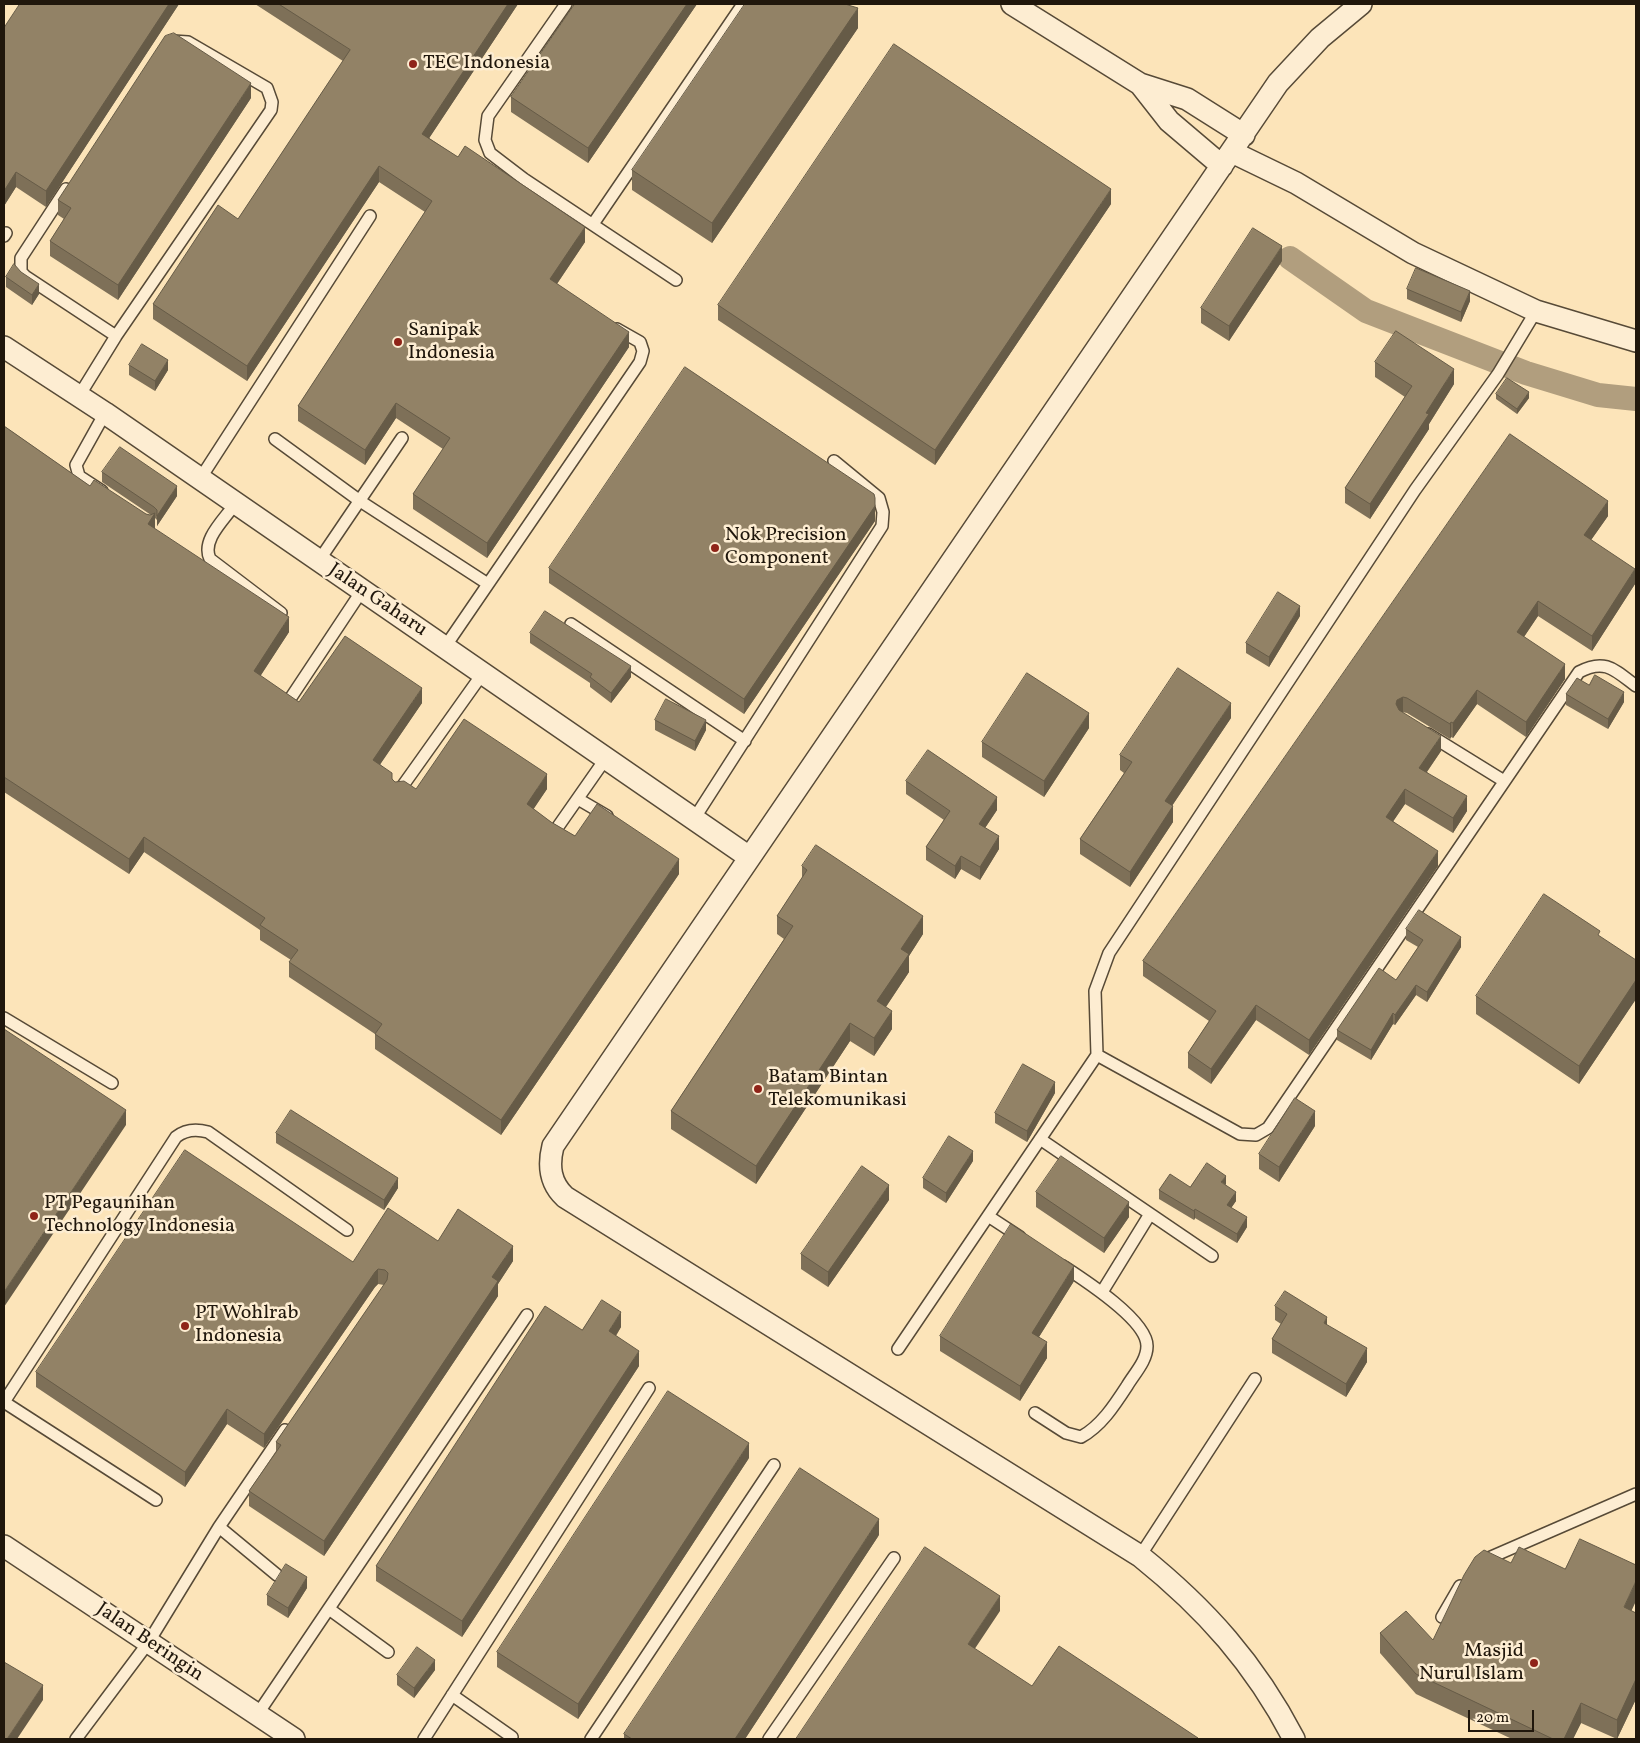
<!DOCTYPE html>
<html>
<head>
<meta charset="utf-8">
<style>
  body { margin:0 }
  #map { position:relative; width:1640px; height:1743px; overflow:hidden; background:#fce4b9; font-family:Vollkorn,serif }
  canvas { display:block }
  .frame { position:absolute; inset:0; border:5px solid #20170c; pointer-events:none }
  .scale { position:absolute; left:1468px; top:1710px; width:66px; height:22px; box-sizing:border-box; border:2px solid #20170c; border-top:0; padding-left:6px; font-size:15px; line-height:18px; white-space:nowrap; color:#20170c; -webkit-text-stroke:4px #fdedd2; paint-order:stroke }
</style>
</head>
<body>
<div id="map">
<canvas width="1640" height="1743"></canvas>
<div class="frame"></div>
<div class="scale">20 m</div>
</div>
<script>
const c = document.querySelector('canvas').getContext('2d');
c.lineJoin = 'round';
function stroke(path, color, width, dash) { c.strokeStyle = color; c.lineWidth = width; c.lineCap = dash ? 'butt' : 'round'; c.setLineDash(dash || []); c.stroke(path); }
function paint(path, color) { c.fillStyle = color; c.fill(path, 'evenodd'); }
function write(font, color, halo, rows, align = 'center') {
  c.font = font + ' Vollkorn,serif'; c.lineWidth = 5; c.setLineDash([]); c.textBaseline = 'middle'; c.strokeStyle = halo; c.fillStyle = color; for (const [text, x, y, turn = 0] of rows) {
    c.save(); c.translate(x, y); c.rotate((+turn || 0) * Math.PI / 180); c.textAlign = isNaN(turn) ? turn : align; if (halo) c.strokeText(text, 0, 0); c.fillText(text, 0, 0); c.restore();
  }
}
stroke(new Path2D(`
  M 1290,258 L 1366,311 L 1526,373 L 1598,395 L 1636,399`), '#b19e7e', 24);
const service = new Path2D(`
  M 566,4 L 488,116 L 485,140 L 490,153 L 524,179 L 676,280
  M 66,189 L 21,258 L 21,272 L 25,276 L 116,336
  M 593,224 L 743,4
  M 4,236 L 6,233
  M 79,396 L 116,336 L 271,110 L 272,102 L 267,88 L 188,42 L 173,41
  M 275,439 L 360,501 L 488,584
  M 200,479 L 370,216
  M 102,491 L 79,476 L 76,465 L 105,413
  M 235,504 C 224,520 201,540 210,559 L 281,613
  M 318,562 L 402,438
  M 571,624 L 745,741
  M 445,647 L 640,362 L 643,351 L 640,342 L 617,329
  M 288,702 L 361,592
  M 1428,734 L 1504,781
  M 399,791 L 483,673
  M 578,799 L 607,816
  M 694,819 L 882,526 L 883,512 L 879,498 L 834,461
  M 555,831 L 606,758
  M 4,1018 L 112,1083
  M 1097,1055 L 1240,1134 L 1256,1135 L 1268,1128 L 1579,672 C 1605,658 1615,670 1636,686
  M 1040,1139 L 1212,1256
  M 988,1216 L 1020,1237
  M 1102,1292 L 1150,1214
  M 898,1349 L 1097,1055 L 1095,991 L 1109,953 L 1415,490 L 1498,374 L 1536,311
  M 4,1402 L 176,1137 C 186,1129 197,1129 208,1132 L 347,1230
  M 4,1402 L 156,1500
  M 1035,1413 L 1066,1433 L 1081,1437 C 1101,1426 1114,1406 1127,1386 C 1134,1374 1147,1361 1147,1346 C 1147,1320 1083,1279 1063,1266
  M 219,1527 L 277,1575
  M 1140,1556 L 1255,1379
  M 1482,1561 L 1636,1494
  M 329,1609 L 388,1652
  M 1442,1617 L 1460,1586
  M 452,1695 L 512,1737
  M 257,1715 L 527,1315
  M 76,1739 L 148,1643 L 219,1527 L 285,1430
  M 424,1739 L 649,1388
  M 591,1739 L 774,1465
  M 769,1739 L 894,1558`);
const minor = new Path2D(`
  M 1012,4 L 1140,84 L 1187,99 L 1244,135
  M 1140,84 L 1169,121 L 1222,166
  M 1232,152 L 1296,183 L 1413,253 L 1536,311 L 1636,341
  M 4,347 L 105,413 L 749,857
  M 4,1546 L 294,1739
  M 1294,1739 C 1255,1664 1206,1609 1140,1556 L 565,1197 C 550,1183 548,1166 553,1146 L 1278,83 L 1320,38 L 1361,4`);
stroke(service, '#574a37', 14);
stroke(minor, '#574a37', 24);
stroke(service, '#fdedd2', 11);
stroke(minor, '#fdedd2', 21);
paint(new Path2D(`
  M 20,4 L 179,4 L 46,207 L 16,187 L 4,206 L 4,28 Z
  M 255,4 L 518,4 L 429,138 L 585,242 L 557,284 L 629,347 L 487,558 L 413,509 L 413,494 L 443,449 L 396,418 L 365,465 L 298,421 L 298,406 L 425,212 L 379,182 L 247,381 L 153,319 L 153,304 L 238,219 L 343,61 Z
  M 575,4 L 697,4 L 588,163 L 511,112 L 511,97 Z
  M 848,5 L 858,28 L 712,243 L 632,190 L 632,170 Z
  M 251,98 L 118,300 L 50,256 L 50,241 L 64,219 L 58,215 L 58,200 Z
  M 1111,204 L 935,465 L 718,320 L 718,305 Z
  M 1282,261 L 1229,341 L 1201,323 L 1201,308 Z
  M 6,277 L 39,294 L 32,305 L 6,287 Z
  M 1407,289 L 1470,301 L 1461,322 L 1407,299 Z
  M 1375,362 L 1454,384 L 1429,424 L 1429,429 L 1370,519 L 1345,503 L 1345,488 L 1405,397 L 1375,377 Z
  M 129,365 L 168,370 L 155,391 L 129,375 Z
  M 1496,394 L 1529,398 L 1517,414 L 1496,399 Z
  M 4,426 L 90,486 L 146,514 L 150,515 L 151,515 L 102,482 L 102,472 L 177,496 L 157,526 L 157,520 L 155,518 L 155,529 L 289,632 L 260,676 L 299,702 L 422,703 L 380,764 L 395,782 L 416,789 L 547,789 L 533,809 L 551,822 L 575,836 L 679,874 L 501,1135 L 375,1049 L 375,1034 L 289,977 L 289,962 L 291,960 L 260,940 L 260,930 L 144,852 L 129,874 L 4,792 Z
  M 1510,434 L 1608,516 L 1591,540 L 1635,584 L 1592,651 L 1538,616 L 1524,637 L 1565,679 L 1526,737 L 1477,704 L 1453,738 L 1451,737 L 1450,739 L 1407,713 L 1402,712 L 1441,751 L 1427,772 L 1467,811 L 1453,833 L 1405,804 L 1393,821 L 1438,866 L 1309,1055 L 1256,1020 L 1211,1084 L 1188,1068 L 1188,1053 L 1209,1021 L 1143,976 L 1143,961 Z
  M 875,513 L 875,521 L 744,714 L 549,583 L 549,568 Z
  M 1300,616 L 1269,667 L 1246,653 L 1246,643 Z
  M 530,633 L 631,677 L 611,703 L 590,687 L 590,683 L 530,643 Z
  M 1589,685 L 1624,702 L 1608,729 L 1566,705 L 1566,694 Z
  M 1231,718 L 1172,806 L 1173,822 L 1130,887 L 1080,854 L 1080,839 L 1124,773 L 1120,770 L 1120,755 Z
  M 655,720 L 706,730 L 695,751 L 655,730 Z
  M 1089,728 L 1044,797 L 982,757 L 982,742 Z
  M 906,781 L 997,810 L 985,828 L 999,849 L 980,880 L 961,869 L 955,879 L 926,860 L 926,847 L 944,820 L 906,794 Z
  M 802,866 L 923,934 L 909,956 L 909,972 L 886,1007 L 892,1029 L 874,1056 L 850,1041 L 756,1184 L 671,1129 L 671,1111 L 784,939 L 777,934 L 777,916 L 802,878 Z
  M 1406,929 L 1461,947 L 1427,1002 L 1416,995 L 1395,1025 L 1393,1024 L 1371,1060 L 1337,1040 L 1337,1030 L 1396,980 L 1418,947 L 1406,940 Z
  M 1636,960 L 1636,999 L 1579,1084 L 1476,1014 L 1476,996 Z
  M 1055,1093 L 1027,1142 L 995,1123 L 995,1113 Z
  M 1315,1126 L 1279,1182 L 1259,1169 L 1259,1154 Z
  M 276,1133 L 398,1188 L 384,1210 L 276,1143 Z
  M 973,1161 L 946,1203 L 923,1188 L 923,1178 Z
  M 1226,1185 L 1236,1201 L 1231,1208 L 1247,1227 L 1237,1243 L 1195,1218 L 1194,1220 L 1159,1199 L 1159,1190 L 1190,1187 Z
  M 1036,1192 L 1129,1217 L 1104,1253 L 1036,1207 Z
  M 889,1200 L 828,1287 L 801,1269 L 801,1254 Z
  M 438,1241 L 513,1261 L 498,1284 L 498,1296 L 324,1556 L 249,1506 L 249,1491 L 276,1451 L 276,1442 L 384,1285 L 378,1284 L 375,1287 L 264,1448 L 227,1424 L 185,1487 L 36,1387 L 36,1372 L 353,1262 Z
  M 1074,1281 L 1039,1337 L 1047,1358 L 1020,1401 L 940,1351 L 940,1336 Z
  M 1275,1306 L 1367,1362 L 1346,1397 L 1272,1353 L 1272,1339 L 1281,1324 L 1275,1320 Z
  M 621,1327 L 616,1336 L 639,1366 L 462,1637 L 376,1581 L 376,1566 L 582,1330 Z
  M 749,1458 L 578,1719 L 497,1667 L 497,1652 Z
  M 879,1535 L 745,1739 L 624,1739 L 624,1734 Z
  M 1511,1563 L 1636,1613 L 1636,1699 L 1617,1739 L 1581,1723 L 1573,1739 L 1512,1739 L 1416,1694 L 1380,1653 L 1380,1633 L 1433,1640 Z
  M 307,1588 L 288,1618 L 267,1605 L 267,1595 Z
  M 435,1670 L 414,1698 L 397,1685 L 397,1675 Z`), '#7e7058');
paint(new Path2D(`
  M 169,4 L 179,4 L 46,207 L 46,191 Z
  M 508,4 L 518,4 L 422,149 L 422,134 Z
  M 687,4 L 697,4 L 588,163 L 588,148 Z
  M 858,8 L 858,28 L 712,243 L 712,223 Z
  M 251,83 L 251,98 L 118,300 L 118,285 Z
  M 379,166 L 379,182 L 247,381 L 247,366 Z
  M 16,172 L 16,187 L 4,206 L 4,191 Z
  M 1111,189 L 1111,204 L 935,465 L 935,450 Z
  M 585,227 L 585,242 L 550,294 L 550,279 Z
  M 1282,246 L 1282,261 L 1229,341 L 1229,326 Z
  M 39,284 L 39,294 L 32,305 L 32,295 Z
  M 1470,291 L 1470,301 L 1461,322 L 1461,312 Z
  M 629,332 L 629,347 L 487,558 L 487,543 Z
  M 168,360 L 168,370 L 155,391 L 155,381 Z
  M 1454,369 L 1454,384 L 1429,424 L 1429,429 L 1370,519 L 1370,504 L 1426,413 Z
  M 1529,392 L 1529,398 L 1517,414 L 1517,409 Z
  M 396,403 L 396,418 L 365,465 L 365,450 Z
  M 177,486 L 177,496 L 157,526 L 157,516 Z
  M 875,498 L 875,521 L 744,714 L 744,699 Z
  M 1608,501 L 1608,516 L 1584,550 L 1584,535 Z
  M 155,513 L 155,528 L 148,539 L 148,524 Z
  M 1635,569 L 1635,584 L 1592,651 L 1592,636 Z
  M 1538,601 L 1538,616 L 1517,647 L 1517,632 Z
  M 1300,606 L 1300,616 L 1269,667 L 1269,657 Z
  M 289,617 L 289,632 L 254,686 L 254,671 Z
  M 1565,664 L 1565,679 L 1526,737 L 1526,722 Z
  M 631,666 L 631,677 L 611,703 L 611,693 Z
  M 422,688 L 422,703 L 373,775 L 373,760 Z
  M 1477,690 L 1477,704 L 1453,738 L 1453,723 Z
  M 1624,692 L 1624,702 L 1608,729 L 1608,719 Z
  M 1403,697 L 1403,712 L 1397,715 L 1396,704 L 1397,700 Z
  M 1231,703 L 1231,718 L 1165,816 L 1165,801 Z
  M 1089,713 L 1089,728 L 1044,797 L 1044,781 Z
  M 706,720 L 706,730 L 695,751 L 695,741 Z
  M 1451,722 L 1451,737 L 1450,739 L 1450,724 Z
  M 1441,736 L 1441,751 L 1419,783 L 1419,768 Z
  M 547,774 L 547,789 L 527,819 L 527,804 Z
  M 1405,789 L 1405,804 L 1386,832 L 1386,817 Z
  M 1467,796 L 1467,811 L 1453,833 L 1453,818 Z
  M 997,797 L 997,810 L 979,837 L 979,824 Z
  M 1173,806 L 1173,822 L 1130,887 L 1130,872 Z
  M 999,836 L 999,849 L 980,880 L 980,867 Z
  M 144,837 L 144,852 L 129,874 L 129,859 Z
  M 1438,851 L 1438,866 L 1309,1055 L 1309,1040 Z
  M 961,856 L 961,869 L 955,879 L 955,866 Z
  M 679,859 L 679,874 L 501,1135 L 501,1120 Z
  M 923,916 L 923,934 L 909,956 L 909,972 L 877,1020 L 877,1001 L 901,949 Z
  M 1461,937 L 1461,947 L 1427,1002 L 1427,992 Z
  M 1636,980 L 1636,999 L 1579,1084 L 1579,1066 Z
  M 1416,985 L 1416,995 L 1395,1025 L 1395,1015 Z
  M 1256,1005 L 1256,1020 L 1211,1084 L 1211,1069 Z
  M 892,1011 L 892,1029 L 874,1056 L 874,1038 Z
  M 1393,1013 L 1393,1024 L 1371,1060 L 1371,1050 Z
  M 850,1023 L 850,1041 L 756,1184 L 756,1166 Z
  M 1055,1082 L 1055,1093 L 1027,1142 L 1027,1131 Z
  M 126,1110 L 126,1125 L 4,1307 L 4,1292 Z
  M 1315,1111 L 1315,1126 L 1279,1182 L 1279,1167 Z
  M 973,1151 L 973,1161 L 946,1203 L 946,1193 Z
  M 1226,1176 L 1226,1185 L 1221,1182 Z
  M 398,1178 L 398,1188 L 384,1210 L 384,1200 Z
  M 889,1185 L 889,1200 L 828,1287 L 828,1272 Z
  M 1236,1192 L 1236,1201 L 1227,1214 L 1227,1205 Z
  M 1129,1202 L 1129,1217 L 1104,1253 L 1104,1238 Z
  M 1195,1209 L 1195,1218 L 1194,1220 L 1194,1211 Z
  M 1247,1217 L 1247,1227 L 1237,1243 L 1237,1234 Z
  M 513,1246 L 513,1261 L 498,1284 L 498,1296 L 324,1556 L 324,1541 L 492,1277 Z
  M 1074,1266 L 1074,1281 L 1032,1348 L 1032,1333 Z
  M 378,1269 L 378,1284 L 375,1287 L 264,1448 L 264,1434 L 375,1272 Z
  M 621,1312 L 621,1327 L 609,1346 L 609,1331 Z
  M 1327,1317 L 1327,1331 L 1324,1323 Z
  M 1047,1342 L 1047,1358 L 1020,1401 L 1020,1386 Z
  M 1367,1348 L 1367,1362 L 1346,1397 L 1346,1384 Z
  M 639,1351 L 639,1366 L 462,1637 L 462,1621 Z
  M 227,1409 L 227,1424 L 185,1487 L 185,1472 Z
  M 749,1443 L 749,1458 L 578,1719 L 578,1704 Z
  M 879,1519 L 879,1535 L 745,1739 L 735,1739 Z
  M 307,1577 L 307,1588 L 288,1618 L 288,1608 Z
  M 1636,1581 L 1636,1601 L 1624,1627 L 1624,1607 Z
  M 1000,1596 L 1000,1611 L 968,1659 L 968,1644 Z
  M 435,1660 L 435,1670 L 414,1698 L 414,1688 Z
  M 1636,1679 L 1636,1699 L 1617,1739 L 1617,1720 Z
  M 43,1685 L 43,1700 L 17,1739 L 7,1739 Z
  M 1581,1703 L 1581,1723 L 1573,1739 L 1564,1739 Z`), '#665b47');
const building = new Path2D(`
  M 20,4 L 169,4 L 46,191 L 16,172 L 4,191 L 4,28 Z
  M 279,4 L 508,4 L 422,134 L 458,157 L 465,146 L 585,227 L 550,279 L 629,332 L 487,543 L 413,494 L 450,438 L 396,403 L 365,450 L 298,406 L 432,201 L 379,166 L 247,366 L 153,304 L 218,205 L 238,219 L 350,50 Z
  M 575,4 L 687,4 L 588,148 L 511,97 Z
  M 745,4 L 846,4 L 848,5 L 858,8 L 712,223 L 632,170 Z
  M 174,33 L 251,83 L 118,285 L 50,241 L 71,208 L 58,200 L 165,36 Z
  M 894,44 L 1111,189 L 935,450 L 718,305 Z
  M 1253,228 L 1282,246 L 1229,326 L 1201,308 Z
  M 14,264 L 21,272 L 39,284 L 32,295 L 6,277 Z
  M 1416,268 L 1470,291 L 1461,312 L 1407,289 Z
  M 1396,331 L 1454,369 L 1426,413 L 1429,414 L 1370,504 L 1345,488 L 1412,386 L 1375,362 Z
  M 142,344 L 168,360 L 155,381 L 129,365 Z
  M 685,367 L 874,494 L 875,498 L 875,506 L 744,699 L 549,568 Z
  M 1507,378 L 1529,392 L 1517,409 L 1496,394 Z
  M 4,426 L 90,486 L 94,480 L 146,514 L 150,515 L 155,513 L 148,524 L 289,617 L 254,671 L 299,702 L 345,636 L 422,688 L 373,760 L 392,773 L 392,779 L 395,782 L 404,781 L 416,789 L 464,719 L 547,774 L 527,804 L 551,822 L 575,836 L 597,804 L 679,859 L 501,1120 L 375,1034 L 382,1024 L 289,962 L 298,950 L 260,925 L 265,918 L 144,837 L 129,859 L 4,777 Z
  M 1510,434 L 1608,501 L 1584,535 L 1635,569 L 1592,636 L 1538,601 L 1517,632 L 1565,664 L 1526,722 L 1477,690 L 1453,723 L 1451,722 L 1450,724 L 1407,698 L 1403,697 L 1397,700 L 1396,704 L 1399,710 L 1441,736 L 1419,768 L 1467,796 L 1453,818 L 1405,789 L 1386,817 L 1438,851 L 1309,1040 L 1256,1005 L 1211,1069 L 1188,1053 L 1216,1011 L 1143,961 Z
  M 120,447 L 177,486 L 157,516 L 157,510 L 154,507 L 102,472 Z
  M 1278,592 L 1300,606 L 1269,657 L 1246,643 Z
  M 545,611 L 631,666 L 611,693 L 590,677 L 592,674 L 530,633 Z
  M 1178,668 L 1231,703 L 1165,801 L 1173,806 L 1130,872 L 1080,839 L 1132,762 L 1120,755 Z
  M 1027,673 L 1089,713 L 1044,781 L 982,742 Z
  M 1595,675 L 1624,692 L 1608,719 L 1566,694 L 1577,678 L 1589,685 Z
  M 666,699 L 706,720 L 695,741 L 655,720 Z
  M 928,750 L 997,797 L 979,824 L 999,836 L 980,867 L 961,856 L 955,866 L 926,847 L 950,811 L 906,781 Z
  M 816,845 L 923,916 L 901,949 L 909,954 L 877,1001 L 892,1011 L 874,1038 L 850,1023 L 756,1166 L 671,1111 L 793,926 L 777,916 L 807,870 L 802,866 Z
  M 1544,894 L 1600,931 L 1598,935 L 1636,960 L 1636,980 L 1579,1066 L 1476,996 Z
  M 1419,910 L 1461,937 L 1427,992 L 1416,985 L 1395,1015 L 1393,1013 L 1371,1050 L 1337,1030 L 1379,968 L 1396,980 L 1423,940 L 1406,929 Z
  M 4,1029 L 126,1110 L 4,1292 Z
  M 1023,1064 L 1055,1082 L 1027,1131 L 995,1113 Z
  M 1295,1098 L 1315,1111 L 1279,1167 L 1259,1154 Z
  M 291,1110 L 398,1178 L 384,1200 L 276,1133 Z
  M 949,1136 L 973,1151 L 946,1193 L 923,1178 Z
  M 185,1150 L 353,1262 L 388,1208 L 438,1241 L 458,1209 L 513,1246 L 492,1277 L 498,1281 L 324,1541 L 249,1491 L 281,1445 L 276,1442 L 387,1280 L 388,1273 L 385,1270 L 378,1269 L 375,1272 L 264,1434 L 227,1409 L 185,1472 L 36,1372 Z
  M 1061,1156 L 1129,1202 L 1104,1238 L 1036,1192 Z
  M 1207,1163 L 1226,1176 L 1221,1182 L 1236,1192 L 1227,1205 L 1247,1217 L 1237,1234 L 1195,1209 L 1194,1211 L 1159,1190 L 1170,1174 L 1190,1187 Z
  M 862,1166 L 889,1185 L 828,1272 L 801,1254 Z
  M 1011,1224 L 1074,1266 L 1032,1333 L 1047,1342 L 1020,1386 L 940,1336 Z
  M 1285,1291 L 1327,1317 L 1324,1323 L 1367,1348 L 1346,1384 L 1272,1339 L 1287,1314 L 1275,1306 Z
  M 602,1300 L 621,1312 L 609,1331 L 639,1351 L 462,1621 L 376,1566 L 545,1306 L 582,1330 Z
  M 668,1391 L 749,1443 L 578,1704 L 497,1652 Z
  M 800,1468 L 879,1519 L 735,1739 L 632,1739 L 624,1734 Z
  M 1580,1539 L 1636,1565 L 1636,1581 L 1624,1607 L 1636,1613 L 1636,1679 L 1617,1720 L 1581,1703 L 1564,1739 L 1553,1739 L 1416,1674 L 1380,1633 L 1406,1611 L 1433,1640 L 1464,1575 L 1475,1557 L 1484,1550 L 1511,1563 L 1519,1547 L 1565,1569 Z
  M 925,1547 L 1000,1596 L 968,1644 L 1032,1686 L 1059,1646 L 1198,1738 L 1197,1739 L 796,1739 Z
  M 286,1564 L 307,1577 L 288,1608 L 267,1595 Z
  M 417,1647 L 435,1660 L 414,1688 L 397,1675 Z
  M 4,1662 L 43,1685 L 7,1739 L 4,1739 Z`);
paint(building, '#928266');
stroke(building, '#665b47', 1);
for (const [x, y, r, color] of [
  [413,64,5,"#8f2418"],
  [398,342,5,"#8f2418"],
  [715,548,5,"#8f2418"],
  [758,1089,5,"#8f2418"],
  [34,1216,5,"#8f2418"],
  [185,1326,5,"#8f2418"],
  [1534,1663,5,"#8f2418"]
]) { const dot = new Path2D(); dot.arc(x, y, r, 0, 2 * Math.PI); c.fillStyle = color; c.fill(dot); stroke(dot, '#fdedd2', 2); }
write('20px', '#20170c', '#fdedd2', [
  ["TEC Indonesia",423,64],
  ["Sanipak",408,331],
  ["Indonesia",408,354],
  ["Nok Precision",725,536],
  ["Component",725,559],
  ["Batam Bintan",768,1078],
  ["Telekomunikasi",768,1101],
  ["PT Pegaunihan",44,1204],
  ["Technology Indonesia",44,1227],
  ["PT Wohlrab",195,1314],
  ["Indonesia",195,1337],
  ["Masjid",1524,1652,"right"],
  ["Nurul Islam",1524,1675,"right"]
], 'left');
write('20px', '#20170c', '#fdedd2', [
  ["Jalan Gaharu",377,601,34],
  ["Jalan Beringin",149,1643,34]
]);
</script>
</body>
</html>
